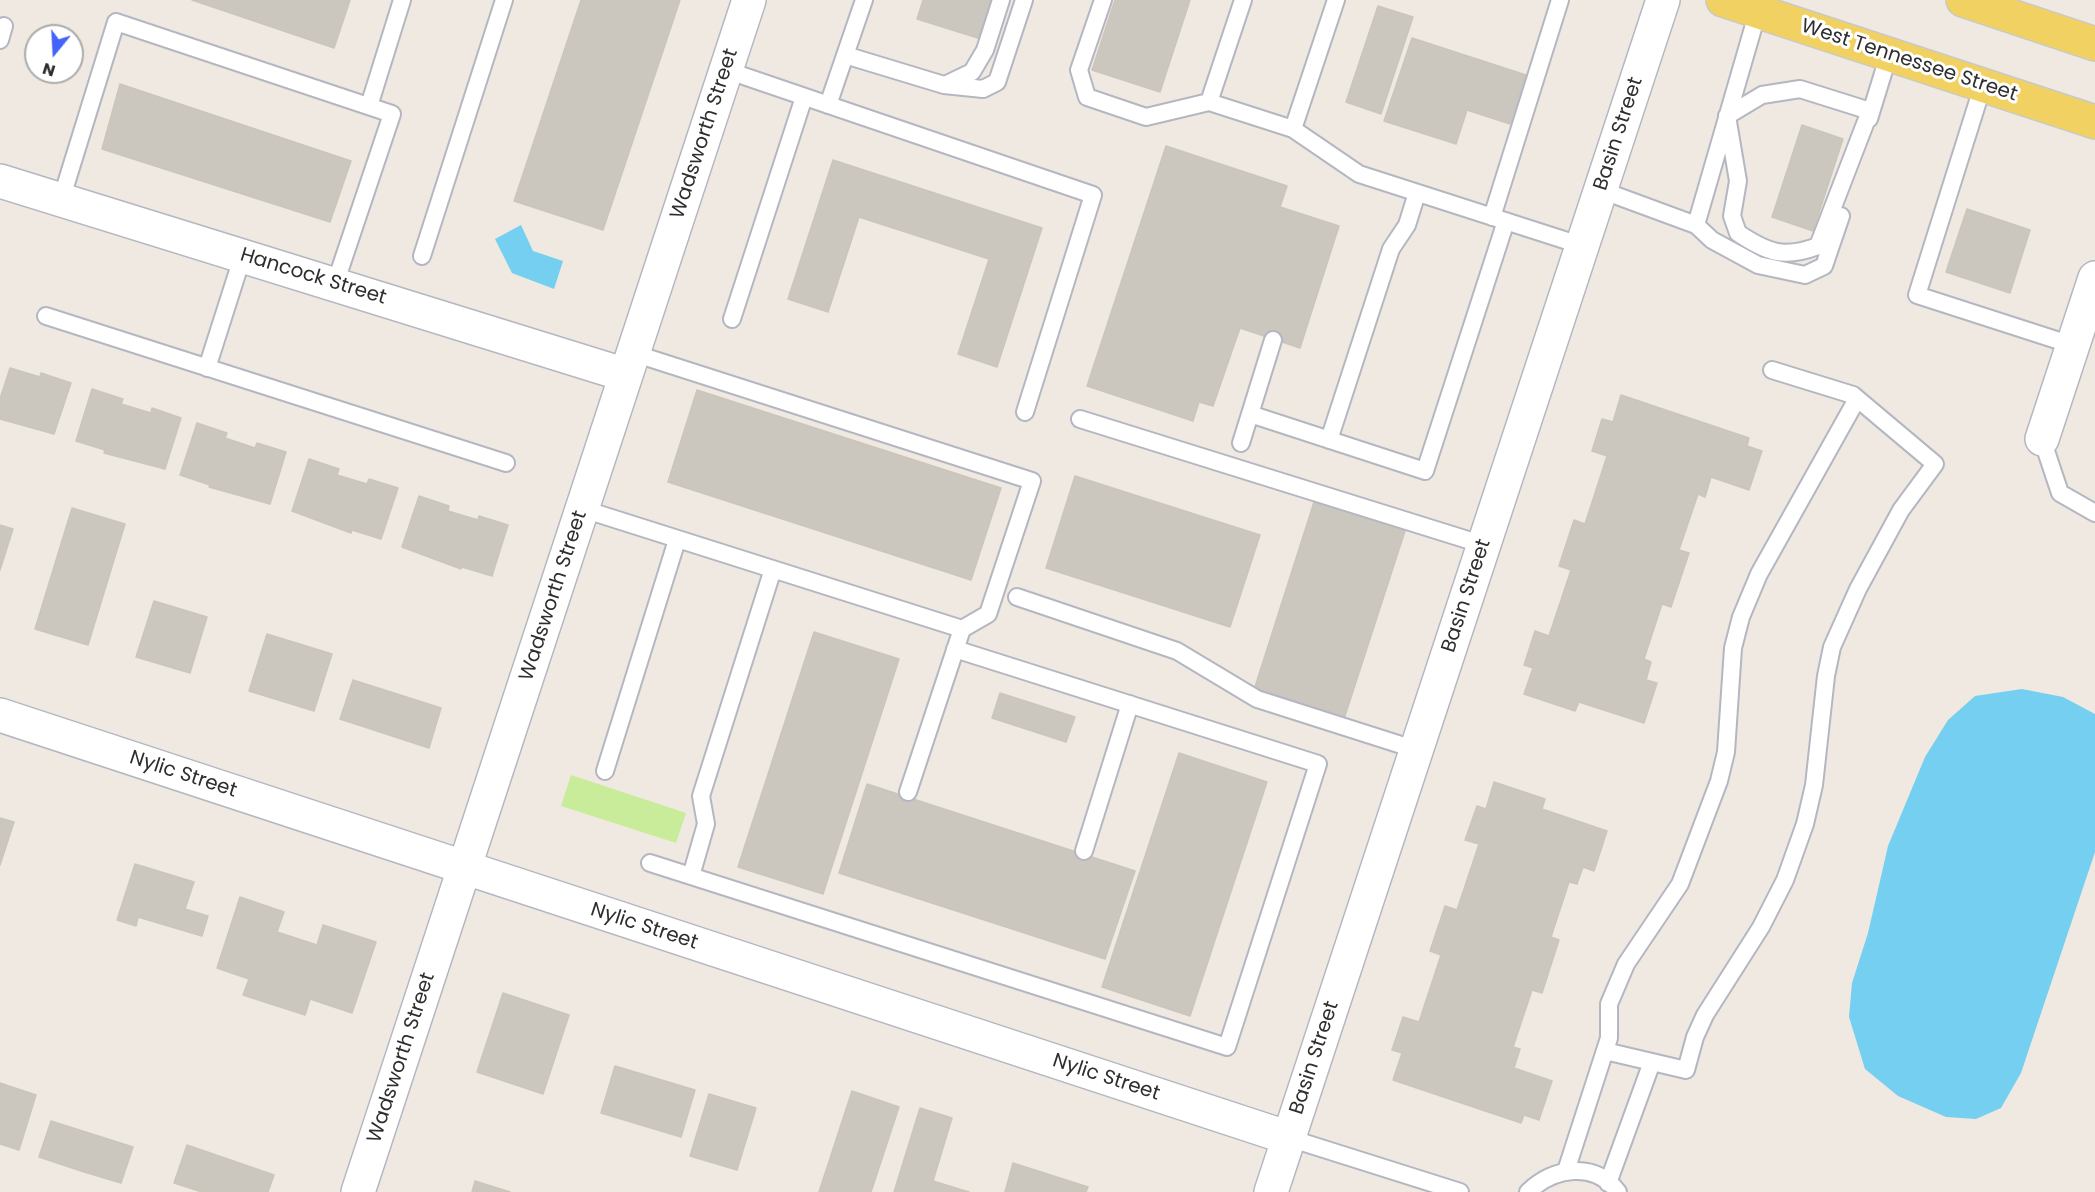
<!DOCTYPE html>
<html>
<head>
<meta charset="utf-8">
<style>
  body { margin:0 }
  #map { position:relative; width:2095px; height:1192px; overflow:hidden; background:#efe9e1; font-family:Poppins,sans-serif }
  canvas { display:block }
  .north { position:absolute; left:24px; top:24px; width:60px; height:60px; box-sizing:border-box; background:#fff; border:2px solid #ababab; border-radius:50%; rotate:198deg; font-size:16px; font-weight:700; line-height:24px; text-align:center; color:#2e2e2e }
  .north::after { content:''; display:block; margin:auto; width:21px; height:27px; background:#4264fb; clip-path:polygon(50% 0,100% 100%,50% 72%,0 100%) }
</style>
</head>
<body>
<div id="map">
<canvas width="2095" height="1192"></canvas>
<div class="north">N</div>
</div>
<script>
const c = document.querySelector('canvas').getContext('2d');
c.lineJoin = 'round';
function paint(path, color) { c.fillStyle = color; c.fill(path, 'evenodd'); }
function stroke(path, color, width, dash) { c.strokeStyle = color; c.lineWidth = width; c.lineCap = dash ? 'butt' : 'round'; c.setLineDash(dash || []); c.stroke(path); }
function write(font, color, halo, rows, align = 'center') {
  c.font = font + ' Poppins,sans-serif'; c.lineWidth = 6; c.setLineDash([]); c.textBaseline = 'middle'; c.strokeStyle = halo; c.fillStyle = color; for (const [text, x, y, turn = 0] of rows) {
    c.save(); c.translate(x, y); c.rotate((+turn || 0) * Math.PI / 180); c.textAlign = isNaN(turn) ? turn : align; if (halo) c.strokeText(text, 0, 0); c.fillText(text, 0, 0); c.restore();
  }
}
paint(new Path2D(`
  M 571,775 L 686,813 L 676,843 L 561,806 Z`), '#c9ec9a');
paint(new Path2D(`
  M 521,225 L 533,251 L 563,261 L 554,289 L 512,273 L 495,239 Z
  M 2022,689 L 2063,697 L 2095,714 L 2095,852 L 2021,1073 L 2001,1108 L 1976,1119 L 1946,1117 L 1898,1096 L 1865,1069 L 1849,1017 L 1852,983 L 1868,933 L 1888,846 L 1925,757 L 1948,720 L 1975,696 Z`), '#75cff0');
const building = new Path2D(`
  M 192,0 L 350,0 L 334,48 Z
  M 581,0 L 680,0 L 603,230 L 514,201 Z
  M 923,0 L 994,0 L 981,39 L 917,19 Z
  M 1115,0 L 1190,0 L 1160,92 L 1092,70 Z
  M 1378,6 L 1413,17 L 1381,114 L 1346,102 Z
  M 1412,38 L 1526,75 L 1510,124 L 1467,110 L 1456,144 L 1384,121 Z
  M 120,84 L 351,161 L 330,222 L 102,149 Z
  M 1802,125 L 1843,139 L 1813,231 L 1772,217 Z
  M 1166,146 L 1287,186 L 1280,207 L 1339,226 L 1300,348 L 1240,328 L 1213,406 L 1199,402 L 1193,421 L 1087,386 Z
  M 833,160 L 1042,228 L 997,367 L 958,354 L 989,259 L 859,217 L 828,312 L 788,299 Z
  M 1967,209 L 2030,230 L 2010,293 L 1946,272 Z
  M 10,368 L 40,377 L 41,373 L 71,383 L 54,434 L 0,419 L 0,399 Z
  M 92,389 L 123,399 L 121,404 L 151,413 L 152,408 L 181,418 L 165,469 L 104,453 L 105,450 L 76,441 Z
  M 697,390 L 1001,488 L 971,580 L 668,482 Z
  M 1621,395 L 1749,438 L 1747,446 L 1762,451 L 1749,490 L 1711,477 L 1705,497 L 1698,494 L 1679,550 L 1689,553 L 1671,607 L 1662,604 L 1644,659 L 1651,662 L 1646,680 L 1657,683 L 1644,723 L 1579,702 L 1575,711 L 1524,694 L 1533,668 L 1524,665 L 1535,631 L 1549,636 L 1571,570 L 1559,566 L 1574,520 L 1585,524 L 1607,456 L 1592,451 L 1602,419 L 1613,422 Z
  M 197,423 L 227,433 L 225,438 L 255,448 L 257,443 L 286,452 L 270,504 L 209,487 L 210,485 L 180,475 Z
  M 309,459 L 339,469 L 337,475 L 367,484 L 369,479 L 398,488 L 381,539 L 352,530 L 351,533 L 292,511 Z
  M 1075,476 L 1260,535 L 1230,627 L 1046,568 Z
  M 419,496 L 449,506 L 448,511 L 478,520 L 479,516 L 508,525 L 492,576 L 462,567 L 461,569 L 402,547 Z
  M 1314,502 L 1405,531 L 1344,719 L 1254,690 Z
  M 72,508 L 125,524 L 88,645 L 35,629 Z
  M 0,525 L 13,529 L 0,570 Z
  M 154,601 L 207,617 L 190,673 L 136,657 Z
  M 814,632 L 899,659 L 823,894 L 738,867 Z
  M 267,634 L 332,654 L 314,711 L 249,691 Z
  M 353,680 L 441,708 L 429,748 L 340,719 Z
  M 1000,693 L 1075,717 L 1066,742 L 992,718 Z
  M 1179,753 L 1267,782 L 1190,1016 L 1102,987 Z
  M 1494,782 L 1545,799 L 1542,809 L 1607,831 L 1594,871 L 1583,867 L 1577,884 L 1569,882 L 1551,937 L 1559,940 L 1542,993 L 1532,990 L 1513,1047 L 1520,1049 L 1514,1068 L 1552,1081 L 1539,1120 L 1524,1115 L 1521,1123 L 1393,1080 L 1402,1053 L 1392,1050 L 1403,1017 L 1419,1022 L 1441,955 L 1430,951 L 1445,906 L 1457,910 L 1479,844 L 1465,840 L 1477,806 L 1486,809 Z
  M 867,784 L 1135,871 L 1105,959 L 839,873 Z
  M 0,818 L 14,822 L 0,865 Z
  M 135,864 L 194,882 L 185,909 L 208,916 L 202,936 L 138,917 L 136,926 L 117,920 Z
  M 240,897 L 284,912 L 277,932 L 317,945 L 323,925 L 376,942 L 352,1013 L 310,999 L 305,1015 L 243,995 L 249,979 L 217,968 Z
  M 503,993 L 569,1015 L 543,1094 L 477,1072 Z
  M 615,1066 L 695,1090 L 681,1137 L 601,1113 Z
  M 0,1083 L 36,1095 L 19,1150 L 0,1144 Z
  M 852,1091 L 899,1107 L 871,1192 L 819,1192 Z
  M 709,1094 L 756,1108 L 737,1170 L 690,1156 Z
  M 920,1108 L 952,1118 L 933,1181 L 969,1192 L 894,1192 Z
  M 51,1121 L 92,1134 L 81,1171 L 39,1157 Z
  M 92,1134 L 133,1147 L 121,1183 L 81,1171 Z
  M 187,1145 L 274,1175 L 268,1192 L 202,1192 L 174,1183 Z
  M 1013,1163 L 1088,1187 L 1086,1192 L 1005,1192 Z
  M 475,1181 L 510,1192 L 472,1192 Z`);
paint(building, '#cbc7bf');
stroke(building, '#cbc5ba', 1.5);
const lane = new Path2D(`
  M 1103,0 L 1079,70 L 1087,97 L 1146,117 L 1209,102 L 1293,129 L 1359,174 L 1583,246
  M 0,40 L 4,26
  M 845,55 L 944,85 L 983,89 L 997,82 L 1024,0
  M 726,70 L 1093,195 L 1025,412
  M 945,85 L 972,72 L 985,50 L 1001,0
  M 1983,85 L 1917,295 L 2072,345
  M 1800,89 L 1870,111 L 1818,246 C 1784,259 1768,253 1738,233 L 1732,216 L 1738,181 L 1727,116 L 1762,95 Z
  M 1209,102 L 1243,0
  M 828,105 L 864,0
  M 369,106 L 402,0
  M 1869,119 L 1889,54
  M 1293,129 L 1336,0
  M 1601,190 L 1696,225 L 1712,240 L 1758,265 L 1805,275 L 1824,266 L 1841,216
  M 61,200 L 116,22 L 392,114 L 335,284
  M 1492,217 L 1560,0
  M 1696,225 L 1758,11
  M 422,256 L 504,0
  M 46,316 L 506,463
  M 732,319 L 804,97
  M 633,353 L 1032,481 L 988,614 L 962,629 L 908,792
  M 207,368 L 243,255
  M 1250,414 L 1425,471 L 1506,221
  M 1080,419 L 1484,545
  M 2042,439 L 2060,493 L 2095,513
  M 1329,440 L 1391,249 L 1407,225 L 1417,193
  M 1241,443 L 1273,340
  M 583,509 L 962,629
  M 1017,597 L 1177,651 L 1257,699 L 1417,750
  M 605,771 L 677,540
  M 1084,851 L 1130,704
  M 650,863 L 1227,1047 L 1318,764 L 955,649
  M 691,876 L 706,824 L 701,796 L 773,569
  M 1605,1051 L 1686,1070 L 1695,1037 L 1705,1015 L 1761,927 L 1785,880 L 1805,824 L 1814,785 L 1826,676 L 1832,647 L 1858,589 L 1901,510 L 1935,464 L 1853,395 L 1772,370
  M 1289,1138 L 1460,1192
  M 1566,1171 L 1609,1038 L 1609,1004 L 1626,964 L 1680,884 L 1719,781 L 1726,752 L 1733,648 L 1741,617 L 1759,574 L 1857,399
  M 1608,1183 L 1652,1062
  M 1528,1192 C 1553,1168 1594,1160 1618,1192`);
const street = new Path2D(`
  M 0,181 L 626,375
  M 2042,439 L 2095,278
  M 0,715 L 1289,1138
  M 358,1192 L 749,0`);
const secondary = new Path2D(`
  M 1271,1192 L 1663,0`);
const primary = new Path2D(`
  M 1723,0 L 2095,122
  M 1963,0 L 2095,44`);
stroke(lane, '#b4b7c1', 20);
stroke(street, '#b4b7c1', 36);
stroke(secondary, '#b4b7c1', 36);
stroke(primary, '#c9c9c9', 36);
stroke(lane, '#fff', 16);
stroke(street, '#fff', 33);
stroke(secondary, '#fff', 33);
stroke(primary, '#f2d163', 33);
write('20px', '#2e2e2e', '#fff', [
  ["West Tennessee Street",1909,61,18],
  ["Wadsworth Street",705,134,-72],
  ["Basin Street",1619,134,-72],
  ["Hancock Street",313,277,17],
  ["Wadsworth Street",554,596,-72],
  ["Basin Street",1467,596,-72],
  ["Nylic Street",183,775,18],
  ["Nylic Street",644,927,18],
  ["Wadsworth Street",402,1058,-72],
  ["Basin Street",1315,1058,-72],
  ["Nylic Street",1106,1078,18]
]);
</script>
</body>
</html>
